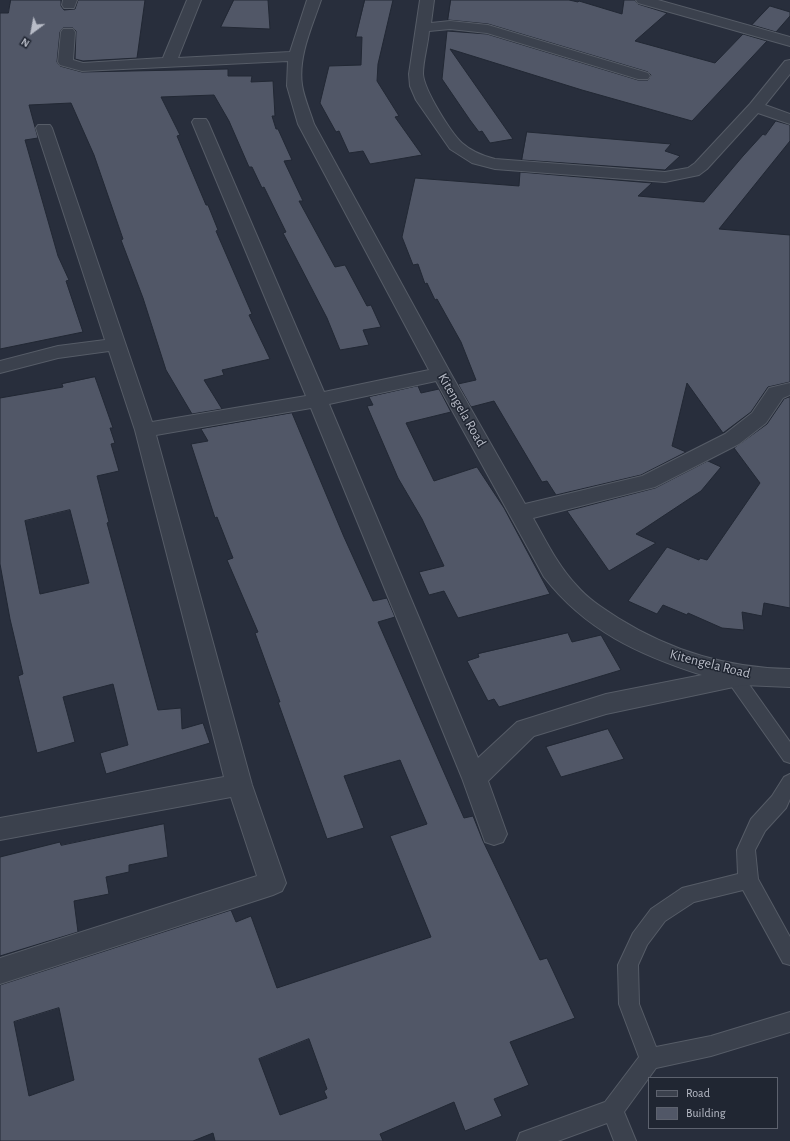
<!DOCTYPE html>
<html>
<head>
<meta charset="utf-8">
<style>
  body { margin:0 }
  #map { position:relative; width:790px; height:1141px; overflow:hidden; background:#282e3c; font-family:"Alegreya Sans",sans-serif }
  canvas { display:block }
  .legend { position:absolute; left:648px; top:1077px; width:130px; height:52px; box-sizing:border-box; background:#202632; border:1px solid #5d626e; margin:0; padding:5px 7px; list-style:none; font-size:12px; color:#b8bcc7 }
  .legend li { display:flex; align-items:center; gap:8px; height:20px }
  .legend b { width:20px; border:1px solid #5d626e }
  .north { position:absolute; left:12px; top:12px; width:40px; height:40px; -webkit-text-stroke:3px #202632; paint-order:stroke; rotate:212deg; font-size:11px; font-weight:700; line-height:16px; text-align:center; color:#b8bcc7 }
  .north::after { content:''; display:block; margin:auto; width:14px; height:18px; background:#b8bcc7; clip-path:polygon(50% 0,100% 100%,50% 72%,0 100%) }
</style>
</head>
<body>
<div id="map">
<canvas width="790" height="1141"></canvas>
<ul class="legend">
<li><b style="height:5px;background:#3b414d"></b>Road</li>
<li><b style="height:11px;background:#515767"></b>Building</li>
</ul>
<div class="north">N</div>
</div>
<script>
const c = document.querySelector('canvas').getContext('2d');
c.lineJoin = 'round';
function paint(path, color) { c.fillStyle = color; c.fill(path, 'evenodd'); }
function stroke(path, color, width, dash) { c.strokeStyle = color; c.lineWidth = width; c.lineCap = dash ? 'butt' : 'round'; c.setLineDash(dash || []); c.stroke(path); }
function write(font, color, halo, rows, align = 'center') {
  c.font = font + ' "Alegreya Sans",sans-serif'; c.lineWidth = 3; c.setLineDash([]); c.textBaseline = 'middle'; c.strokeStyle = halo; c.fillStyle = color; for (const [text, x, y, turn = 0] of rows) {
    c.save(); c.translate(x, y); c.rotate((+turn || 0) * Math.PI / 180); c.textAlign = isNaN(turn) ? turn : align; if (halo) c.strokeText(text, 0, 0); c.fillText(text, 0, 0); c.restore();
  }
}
const building = new Path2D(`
  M 11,0 L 61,0 L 61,6 L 64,10 L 75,9 L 78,0 L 145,0 L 137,58 L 83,61 L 75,59 L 76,31 L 73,28 L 63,28 L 60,32 L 57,62 L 60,66 L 82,72 L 228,69 L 228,76 L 252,76 L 251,82 L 273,81 L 275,116 L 272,116 L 276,129 L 278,129 L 292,160 L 284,161 L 303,201 L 299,201 L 335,267 L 345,265 L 367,306 L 371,305 L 381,327 L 363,330 L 369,345 L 340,350 L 327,318 L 283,233 L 286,232 L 264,187 L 262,188 L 252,167 L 249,167 L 229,121 L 214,95 L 161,97 L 180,135 L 177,136 L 206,205 L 208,205 L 218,230 L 216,231 L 252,314 L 249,315 L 270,359 L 222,370 L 224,375 L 204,380 L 222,409 L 192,414 L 166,370 L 143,298 L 121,240 L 123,239 L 94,155 L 71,103 L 29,105 L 38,138 L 25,140 L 58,256 L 69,280 L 66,281 L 83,332 L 0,349 L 0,13 L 8,13 Z
  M 234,0 L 268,0 L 270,29 L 221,27 Z
  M 365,0 L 393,0 L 378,64 L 377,81 L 399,116 L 395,117 L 422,155 L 370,164 L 363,151 L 349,153 L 339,131 L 336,132 L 320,103 L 329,66 L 361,65 L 362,37 L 356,37 Z
  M 451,0 L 569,0 L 578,2 L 579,1 L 622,14 L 624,0 L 635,0 L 638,4 L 667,13 L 635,41 L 715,63 L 743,34 L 767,41 L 692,121 L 582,90 L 450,49 L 513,139 L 490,143 L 482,131 L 479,132 L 470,120 L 442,79 L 447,31 L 487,34 L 638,80 L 648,80 L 651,75 L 648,72 L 488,24 L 448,20 Z
  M 770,6 L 790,12 L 790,16 L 776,32 L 752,25 Z
  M 776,121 L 790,125 L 790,141 L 719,229 L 790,235 L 790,382 L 768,387 L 751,412 L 723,433 L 687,383 L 672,446 L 686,452 L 641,475 L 556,495 L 547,481 L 542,482 L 494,401 L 471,407 L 458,384 L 476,380 L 461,342 L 437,299 L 435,300 L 427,283 L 425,284 L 418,264 L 413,265 L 402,237 L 415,178 L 519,186 L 520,172 L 652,183 L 638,196 L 704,202 L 743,156 L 763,134 L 765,135 Z
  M 527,132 L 671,144 L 665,151 L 680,156 L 665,170 L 522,160 Z
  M 95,377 L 113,428 L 110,428 L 115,443 L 111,444 L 119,471 L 97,476 L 109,522 L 107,523 L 158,710 L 181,708 L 182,729 L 203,723 L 210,743 L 106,774 L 100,753 L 128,745 L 113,684 L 63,697 L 75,742 L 37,753 L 18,676 L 23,674 L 10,619 L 0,564 L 0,398 L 63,387 L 62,384 ZM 70,510 L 89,583 L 40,594 L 25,521 Z
  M 418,386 L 421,393 L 439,389 L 451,412 L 406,423 L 434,481 L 477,467 L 504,508 L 550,594 L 458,618 L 444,591 L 429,595 L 419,572 L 444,566 L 422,519 L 398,478 L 367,406 L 373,405 L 369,397 Z
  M 790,397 L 790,608 L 764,603 L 762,616 L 742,612 L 744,630 L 722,628 L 688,613 L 687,615 L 663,605 L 657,614 L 628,601 L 667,547 L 699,560 L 700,558 L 707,560 L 760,483 L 734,448 L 767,424 L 784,399 Z
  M 292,413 L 344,537 L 373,601 L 387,598 L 395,617 L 378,622 L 464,818 L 473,816 L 483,841 L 540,960 L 547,958 L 575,1018 L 510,1042 L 529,1085 L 494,1099 L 502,1116 L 465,1131 L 454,1102 L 380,1134 L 383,1141 L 215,1141 L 213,1133 L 193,1141 L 0,1141 L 0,985 L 231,910 L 236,922 L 251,916 L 277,988 L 431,937 L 390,836 L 427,824 L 400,760 L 344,776 L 364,828 L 327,839 L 278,702 L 280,702 L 255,633 L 258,632 L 227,560 L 233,558 L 217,517 L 215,518 L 191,444 L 208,441 L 201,429 ZM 59,1008 L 74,1080 L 29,1096 L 14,1022 ZM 309,1039 L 327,1089 L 324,1091 L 327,1098 L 280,1115 L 259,1059 Z
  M 708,461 L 721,467 L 701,491 L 636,534 L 656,543 L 609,571 L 567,511 L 655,488 Z
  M 568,633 L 572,642 L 601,635 L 621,670 L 499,707 L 494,699 L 488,701 L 467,661 L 479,657 L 478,654 Z
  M 608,729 L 624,759 L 561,777 L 546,747 Z
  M 164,824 L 168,857 L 129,865 L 129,872 L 106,877 L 109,894 L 74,901 L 78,932 L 0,956 L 0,857 L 60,842 L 61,845 Z`);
paint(building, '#515767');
stroke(building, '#222834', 1);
const lane = new Path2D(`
  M 735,671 L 741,673 L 790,742 L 790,763 L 784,761 L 729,683 L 726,678 L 729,673 Z
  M 790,774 L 790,799 L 786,808 L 765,831 L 755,850 L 758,879 L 790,937 L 790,965 L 783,963 L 743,890 L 694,902 L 665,921 L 647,945 L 638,965 L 639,1004 L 656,1047 L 711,1036 L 790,1012 L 790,1032 L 711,1056 L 656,1068 L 624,1112 L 636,1141 L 614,1141 L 607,1123 L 558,1141 L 517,1141 L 520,1133 L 605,1102 L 639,1057 L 619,1004 L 618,965 L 633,933 L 651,909 L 682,888 L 738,874 L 737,850 L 751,819 L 772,796 L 784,777 Z`);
const street = new Path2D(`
  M 63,0 L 77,0 L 74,8 L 64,8 L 62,5 Z
  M 187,0 L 201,0 L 178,58 L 290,52 L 307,0 L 321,0 C 312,27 298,56 302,85 C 304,98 310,111 314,124 L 451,374 L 525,504 L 642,476 L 725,434 L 752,413 L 769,388 L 790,383 L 790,395 L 783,398 L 766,423 L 739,444 L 655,487 L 533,518 C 546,541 558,566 577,586 C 588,599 604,609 618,618 C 671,651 728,668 790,669 L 790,687 L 743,685 L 606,714 L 534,736 L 488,781 L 507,834 L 503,842 L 494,845 L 485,842 L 462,778 L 311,408 L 156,435 L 252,785 L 286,883 L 282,891 L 273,895 L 0,984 L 0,958 L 257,876 L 231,797 L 0,840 L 0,818 L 224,777 L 135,430 L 109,351 L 58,358 L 0,373 L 0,361 L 58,346 L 105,340 L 36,128 L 38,125 L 50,125 L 52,128 L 152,422 L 306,396 L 192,122 L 194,119 L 206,119 L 208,122 L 324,392 L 429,370 L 298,124 L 287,86 L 288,61 L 82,71 L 60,65 L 58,62 L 61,32 L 63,29 L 73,29 L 75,32 L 73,60 L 83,63 L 163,58 ZM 436,381 L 544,577 C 585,630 639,655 702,675 L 606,694 L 517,722 L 478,758 L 329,404 Z
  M 420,0 L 434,0 L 431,23 L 450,21 L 488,25 L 648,73 L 650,76 L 648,79 L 638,79 L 487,33 L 450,29 L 429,31 C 428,45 423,60 423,74 C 424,90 451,133 462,143 C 471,151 483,156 495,159 L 665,172 L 688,168 L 695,163 L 750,104 L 785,61 L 790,60 L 790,74 L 765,105 L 790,114 L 790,124 L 758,113 L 707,169 L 699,175 L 665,182 L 495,169 L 472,163 L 450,149 L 416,100 L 410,86 L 409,74 Z
  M 636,0 L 658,0 L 790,37 L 790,46 L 638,3 Z`);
stroke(lane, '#565c67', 2);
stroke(street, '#565c67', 2);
paint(lane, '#3b414d');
paint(street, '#3b414d');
write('14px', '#b8bcc7', '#202632', [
  ["Kitengela Road",462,410,60],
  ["Kitengela Road",710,664,14]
]);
</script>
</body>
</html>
